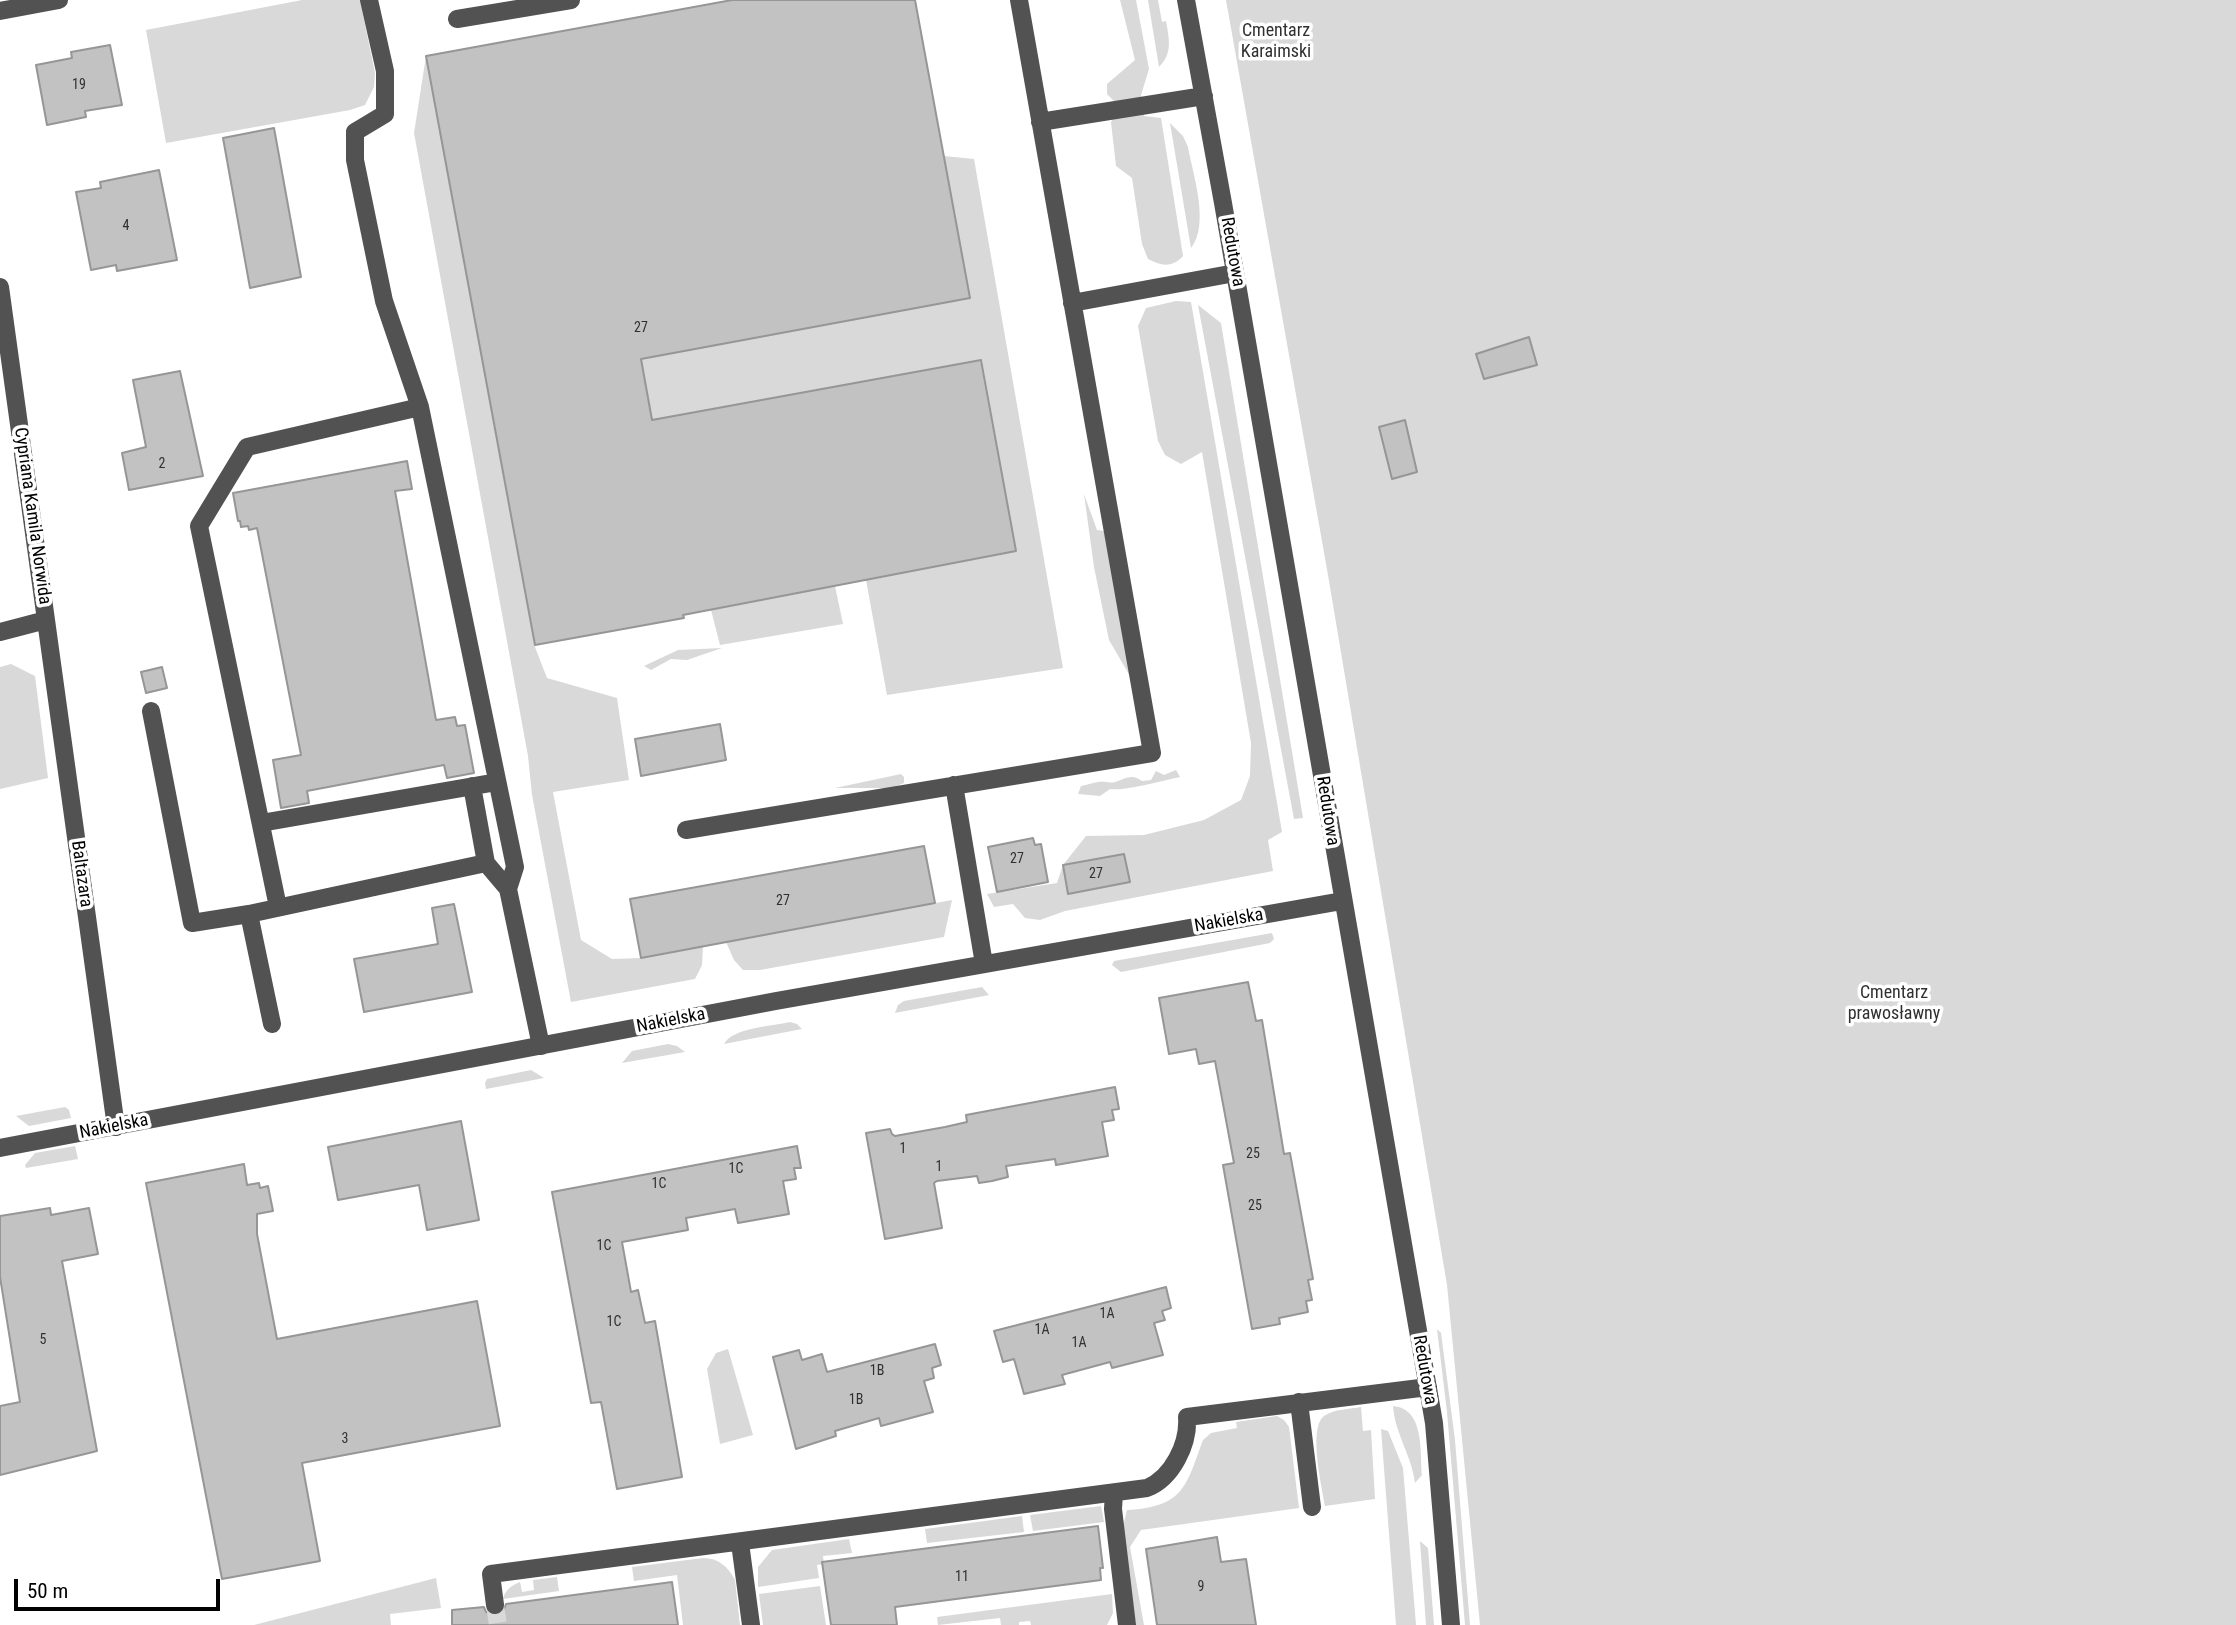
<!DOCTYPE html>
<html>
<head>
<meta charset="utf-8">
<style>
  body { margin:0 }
  #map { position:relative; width:2236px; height:1625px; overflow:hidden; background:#fff; font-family:"Roboto Condensed",sans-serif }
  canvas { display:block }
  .scale { position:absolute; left:14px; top:1579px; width:206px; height:32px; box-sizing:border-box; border:4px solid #000; border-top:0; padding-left:9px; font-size:21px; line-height:24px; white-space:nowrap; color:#000; -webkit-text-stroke:5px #fff; paint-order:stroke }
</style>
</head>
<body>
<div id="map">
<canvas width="2236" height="1625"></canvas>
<div class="scale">50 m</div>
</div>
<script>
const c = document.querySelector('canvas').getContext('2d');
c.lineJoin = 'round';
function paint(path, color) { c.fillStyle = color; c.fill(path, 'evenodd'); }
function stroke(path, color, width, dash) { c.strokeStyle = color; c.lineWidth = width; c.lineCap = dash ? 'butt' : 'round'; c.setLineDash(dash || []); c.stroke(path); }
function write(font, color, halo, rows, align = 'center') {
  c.font = font + ' "Roboto Condensed",sans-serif'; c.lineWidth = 7; c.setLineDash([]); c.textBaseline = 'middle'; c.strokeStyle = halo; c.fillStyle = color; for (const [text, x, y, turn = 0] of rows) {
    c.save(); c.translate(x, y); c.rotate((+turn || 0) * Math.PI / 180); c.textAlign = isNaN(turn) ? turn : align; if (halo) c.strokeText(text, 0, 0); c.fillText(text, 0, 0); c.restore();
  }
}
paint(new Path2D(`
  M 302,0 L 360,0 L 375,73 L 374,87 L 365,105 L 350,110 L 166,143 L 146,30 Z
  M 1120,0 L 1136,0 L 1149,69 L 1141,95 L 1144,116 L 1161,118 L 1183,256 C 1172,268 1161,266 1148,259 L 1142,244 L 1132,178 L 1116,166 L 1111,122 L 1123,102 L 1116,103 L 1107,94 L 1107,84 L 1135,60 Z
  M 1148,0 L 1158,0 L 1162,22 L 1166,21 C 1169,39 1173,53 1159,67 Z
  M 1226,0 L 2236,0 L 2236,1625 L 1480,1625 L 1447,1285 L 1328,575 Z
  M 426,56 L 535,647 L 547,678 L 617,698 L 629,780 L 553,792 L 581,940 L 612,959 L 641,958 L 703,946 L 702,965 L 695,979 L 571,1002 L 532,795 L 528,756 L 414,133 Z
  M 1170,123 L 1183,136 L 1188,147 C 1193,175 1210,224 1191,248 Z
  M 944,156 L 974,159 L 1063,668 L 887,695 L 866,580 L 1016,551 L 982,360 L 652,420 L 641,359 L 969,298 Z
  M 1176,301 L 1191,302 L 1282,832 L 1268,840 L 1273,871 L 1065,911 L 1040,920 L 1025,918 L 1013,904 L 994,907 L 987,894 L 1057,883 L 1063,865 L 1086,836 L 1144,835 L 1204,820 L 1241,800 L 1250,776 L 1251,743 L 1202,452 L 1181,464 L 1165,455 L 1158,441 L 1138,326 L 1146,308 Z
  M 1198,305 L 1221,323 L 1303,818 L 1294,819 Z
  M 1084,494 L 1097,530 L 1104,531 L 1134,683 L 1109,640 L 1094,567 Z
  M 835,586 L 843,624 L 720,645 L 711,610 Z
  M 722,648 L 687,660 L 671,659 L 651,670 L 644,666 L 678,650 Z
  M 11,664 L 35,676 L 48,778 L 0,789 L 0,667 Z
  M 1176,770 L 1180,777 C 1161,781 1126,791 1110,789 L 1100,796 L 1078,794 L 1081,786 C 1088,785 1091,783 1098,782 C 1103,780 1110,784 1115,782 C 1125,779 1132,773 1142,781 L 1151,780 L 1156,771 L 1164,775 Z
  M 901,774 L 904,777 L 904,783 L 892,788 L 835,788 Z
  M 952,900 L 944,937 L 760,970 L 743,970 L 734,960 L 726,942 Z
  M 1272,933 L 1274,939 L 1270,943 L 1121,972 L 1112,965 L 1114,961 Z
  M 982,987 L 989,995 L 895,1013 L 898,1005 L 904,1001 Z
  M 790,1022 L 797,1024 L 802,1029 L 724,1044 C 732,1028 772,1026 790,1022 Z
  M 668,1044 L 677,1046 L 685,1052 L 622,1063 L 632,1051 Z
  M 531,1070 L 544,1078 L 486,1089 L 485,1083 L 487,1079 Z
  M 65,1107 L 69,1110 L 71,1118 L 29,1126 L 16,1116 Z
  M 75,1146 L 78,1159 L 26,1168 L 25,1165 L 35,1153 Z
  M 1437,1329 L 1441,1333 L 1455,1440 L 1470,1625 L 1465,1625 L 1447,1412 Z
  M 728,1349 L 753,1435 L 720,1444 L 707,1369 L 716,1353 Z
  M 1393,1406 C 1425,1409 1420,1452 1422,1475 L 1415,1483 C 1412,1456 1395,1434 1393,1406 Z
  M 1361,1407 L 1363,1431 L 1371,1430 L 1375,1499 L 1325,1506 C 1322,1487 1308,1428 1324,1416 C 1334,1409 1350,1409 1361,1407 Z
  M 1277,1416 L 1284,1420 L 1289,1427 L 1299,1508 L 1141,1530 L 1130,1547 L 1144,1625 L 1136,1625 L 1122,1531 L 1127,1510 C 1184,1507 1186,1486 1203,1440 L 1211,1433 L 1237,1428 L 1236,1422 Z
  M 1381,1429 L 1388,1431 L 1403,1468 L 1416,1625 L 1396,1625 Z
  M 1101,1506 L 1104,1522 L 1033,1531 L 1030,1515 Z
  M 1022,1516 L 1024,1532 L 927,1543 L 925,1529 Z
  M 849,1539 L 852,1553 L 823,1556 L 824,1564 L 817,1565 L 819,1578 L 758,1587 L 758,1567 L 772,1550 Z
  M 1420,1541 L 1428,1548 L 1434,1625 L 1426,1625 Z
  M 703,1558 C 719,1558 728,1567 735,1580 L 740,1625 L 683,1625 L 677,1575 L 634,1581 L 632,1567 Z
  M 557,1577 L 559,1591 L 503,1599 C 505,1590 512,1585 520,1582 L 522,1592 L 534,1590 L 533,1580 Z
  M 436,1578 L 441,1608 L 390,1614 L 391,1625 L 254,1625 Z
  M 820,1586 L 826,1625 L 763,1625 L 759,1594 Z
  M 1112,1594 L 1113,1613 L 1107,1625 L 1031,1625 L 1030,1621 L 1019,1622 L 1019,1625 L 1001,1625 L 1000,1618 L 938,1625 L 937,1617 Z`), '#d9d9d9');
const building = new Path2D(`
  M 732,0 L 915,0 L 970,298 L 641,359 L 652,420 L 981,360 L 1016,551 L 683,615 L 684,618 L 535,645 L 426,56 Z
  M 110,45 L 122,105 L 85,111 L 86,117 L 47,125 L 36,65 L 72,58 L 71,52 Z
  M 274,128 L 301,277 L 250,288 L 223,138 Z
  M 159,170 L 177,260 L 117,271 L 116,265 L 91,270 L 76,192 L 101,188 L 100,182 Z
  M 1529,337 L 1537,365 L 1484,379 L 1476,354 Z
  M 180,371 L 203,476 L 129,490 L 122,453 L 146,447 L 133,380 Z
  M 1405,420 L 1417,472 L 1392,479 L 1379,427 Z
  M 407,461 L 412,489 L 395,491 L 436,720 L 455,717 L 457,726 L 465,725 L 474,773 L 447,778 L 444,765 L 307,791 L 309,803 L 281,808 L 273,760 L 301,755 L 257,528 L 249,530 L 248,526 L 241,527 L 240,521 L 238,521 L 233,493 Z
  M 162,667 L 167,688 L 146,693 L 141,672 Z
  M 720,724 L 726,760 L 641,776 L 635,739 Z
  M 1033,838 L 1035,845 L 1041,844 L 1048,882 L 997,892 L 988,847 Z
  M 924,846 L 935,903 L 641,958 L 630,899 Z
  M 1124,854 L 1130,882 L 1068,894 L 1063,865 Z
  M 454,904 L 472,992 L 364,1012 L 354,959 L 438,944 L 432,908 Z
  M 1248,982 L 1256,1021 L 1262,1020 L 1284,1154 L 1290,1153 L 1313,1279 L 1308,1280 L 1312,1300 L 1306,1301 L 1308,1312 L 1279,1318 L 1280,1324 L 1252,1329 L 1223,1165 L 1234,1163 L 1215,1061 L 1199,1064 L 1196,1049 L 1169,1054 L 1159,998 Z
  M 1115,1087 L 1119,1109 L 1112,1110 L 1114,1120 L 1102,1122 L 1108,1156 L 1056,1165 L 1055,1159 L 1006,1166 L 1008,1177 L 992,1181 L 979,1183 L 977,1176 L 937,1181 L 934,1183 L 942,1228 L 885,1239 L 866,1133 L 890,1129 L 892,1134 L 895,1136 L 945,1127 L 967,1122 L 966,1115 Z
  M 461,1121 L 479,1220 L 427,1230 L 419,1185 L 338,1200 L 328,1147 Z
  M 797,1146 L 801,1168 L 794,1168 L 796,1179 L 783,1181 L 789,1214 L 738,1223 L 735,1209 L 686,1218 L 688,1230 L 622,1242 L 631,1292 L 638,1290 L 645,1323 L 655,1321 L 682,1477 L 617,1489 L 601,1402 L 591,1403 L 552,1192 Z
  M 244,1164 L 247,1185 L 259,1183 L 260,1188 L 268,1186 L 273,1211 L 257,1214 L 257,1234 L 277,1339 L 477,1301 L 500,1426 L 302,1463 L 320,1561 L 222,1579 L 146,1183 Z
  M 50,1208 L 51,1215 L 89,1208 L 98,1254 L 62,1261 L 97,1451 L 0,1475 L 0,1406 L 20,1402 L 0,1277 L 0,1216 Z
  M 1166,1287 L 1171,1308 L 1162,1311 L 1165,1320 L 1154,1323 L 1163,1355 L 1112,1368 L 1110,1362 L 1062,1375 L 1065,1384 L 1024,1394 L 1014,1359 L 1003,1362 L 994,1331 Z
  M 935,1344 L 941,1365 L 932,1368 L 934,1378 L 924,1381 L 933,1412 L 881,1426 L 879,1418 L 835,1431 L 836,1436 L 796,1449 L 773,1357 L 799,1350 L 802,1360 L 822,1354 L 827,1372 Z
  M 1098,1526 L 1103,1568 L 1100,1568 L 1101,1580 L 895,1607 L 897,1625 L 831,1625 L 822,1562 Z
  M 1217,1537 L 1221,1562 L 1246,1559 L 1256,1625 L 1157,1625 L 1146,1549 Z
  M 672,1582 L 678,1625 L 452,1625 L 452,1610 L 484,1607 L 486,1612 L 496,1616 L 502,1614 L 506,1604 Z`);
paint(building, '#c2c2c2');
stroke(building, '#969696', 2);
stroke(new Path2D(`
  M 495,1605 L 498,1625`), '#d9d9d9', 18, [18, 9]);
stroke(new Path2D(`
  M 369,0 L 385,71 L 385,114 L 355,132 L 355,160 L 384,301 L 420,407 L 515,867 L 508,889 L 541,1046
  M 1186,0 L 1223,203 L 1434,1423 L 1451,1625
  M 0,11 L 59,0
  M 457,19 L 571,0
  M 1040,122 L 1204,96
  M 0,287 L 116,1127
  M 1072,303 L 1235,273
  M 0,632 L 46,620
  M 151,711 L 192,923 L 249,914
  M 954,785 L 984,964
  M 472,786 L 486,863
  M 261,823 L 497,782
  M 686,830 L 1152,753 L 1019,0
  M 278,907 L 199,526 L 247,447 L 420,407
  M 272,1024 L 249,914 L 486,863 L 508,889
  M 0,1148 L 776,1001 L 1342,901
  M 1299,1402 L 1312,1507
  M 1114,1493 L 1113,1509 L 1127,1625
  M 740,1543 L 751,1625
  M 495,1605 L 491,1574 L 1147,1488 C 1172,1478 1189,1444 1187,1417 L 1428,1387`), '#525252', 18);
write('14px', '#303030', null, [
  ["19",79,85],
  ["4",126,226],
  ["27",641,328],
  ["2",162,464],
  ["27",1017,859],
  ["27",1096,874],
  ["27",783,901],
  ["1",903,1149],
  ["25",1253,1154],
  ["1",939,1167],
  ["1C",736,1169],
  ["1C",659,1184],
  ["25",1255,1206],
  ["1C",604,1246],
  ["1A",1107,1314],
  ["1C",614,1322],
  ["1A",1042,1330],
  ["5",43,1340],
  ["1A",1079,1343],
  ["1B",877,1371],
  ["1B",856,1400],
  ["3",345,1439],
  ["11",962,1577],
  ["9",1201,1587]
]);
write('18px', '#303030', '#fff', [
  ["Cmentarz",1276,31],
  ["Karaimski",1276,52],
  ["Cmentarz",1894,993],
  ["prawosławny",1894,1014]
]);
write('18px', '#000', '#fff', [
  ["Redutowa",1232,252,80],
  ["Cypriana Kamila Norwida",32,516,82],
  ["Redutowa",1327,811,81],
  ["Baltazara",81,874,82],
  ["Nakielska",1229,921,-10],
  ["Nakielska",671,1021,-11],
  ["Nakielska",114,1127,-11],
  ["Redutowa",1424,1370,80]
]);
</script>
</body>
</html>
